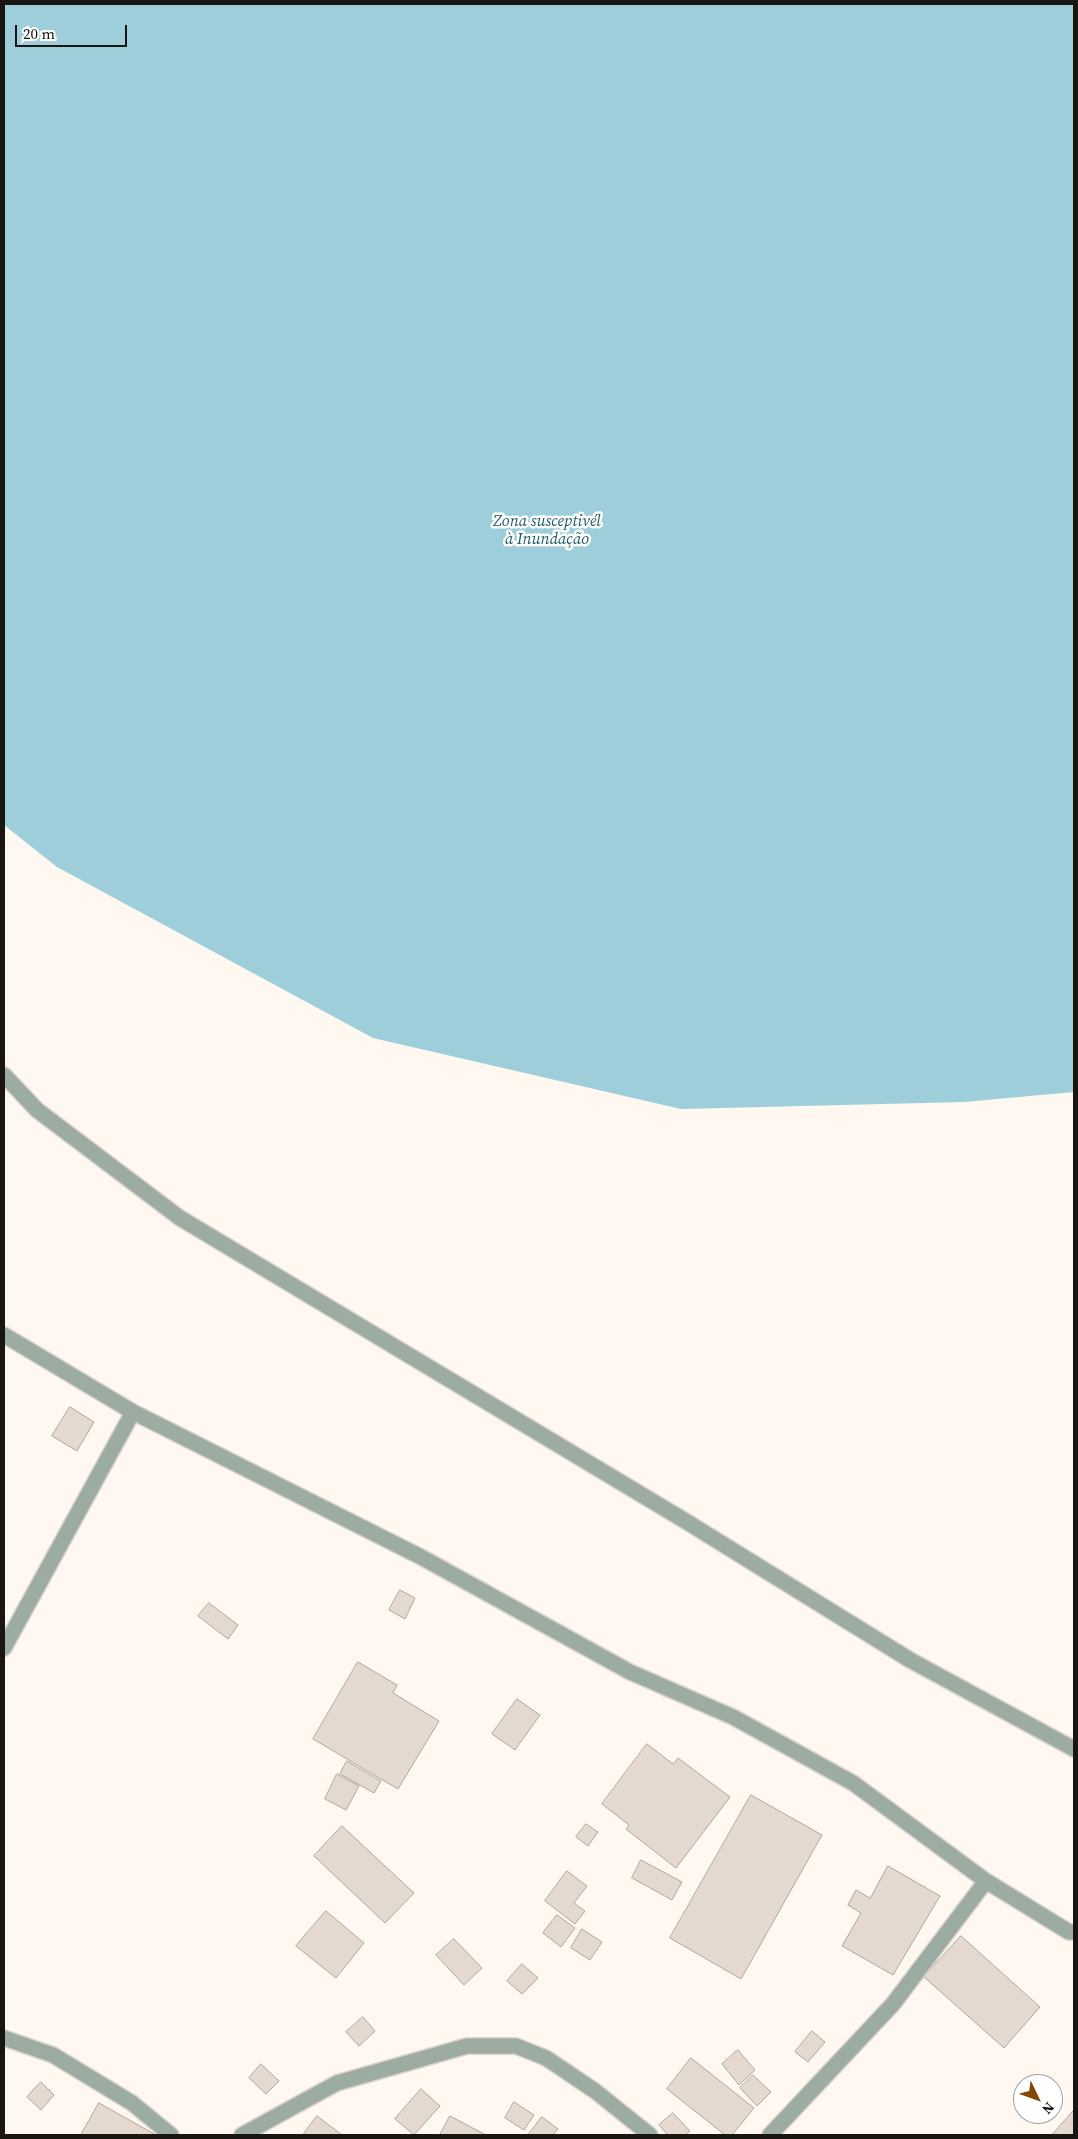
<!DOCTYPE html>
<html>
<head>
<meta charset="utf-8">
<style>
  body { margin:0 }
  #map { position:relative; width:1078px; height:2139px; overflow:hidden; background:#fef8f1; font-family:"Source Serif 4",serif }
  canvas { display:block }
  .frame { position:absolute; inset:0; border:5px solid #191511; pointer-events:none }
  .north { position:absolute; left:1013px; top:2074px; width:50px; height:50px; box-sizing:border-box; background:#fff; border:1px solid #a3a1a0; border-radius:50%; rotate:132deg; font-size:14px; font-weight:700; line-height:20px; text-align:center; color:#191511 }
  .north::after { content:''; display:block; margin:auto; width:18px; height:22px; background:#844607; clip-path:polygon(50% 0,100% 100%,50% 72%,0 100%) }
  .scale { position:absolute; left:15px; top:25px; width:112px; height:22px; box-sizing:border-box; border:2px solid #191511; border-top:0; padding-left:6px; font-size:15px; line-height:18px; white-space:nowrap; color:#191511; -webkit-text-stroke:4px #fff; paint-order:stroke }
</style>
</head>
<body>
<div id="map">
<canvas width="1078" height="2139"></canvas>
<div class="frame"></div>
<div class="north">N</div>
<div class="scale">20 m</div>
</div>
<script>
const c = document.querySelector('canvas').getContext('2d');
c.lineJoin = 'round';
function paint(path, color) { c.fillStyle = color; c.fill(path, 'evenodd'); }
function stroke(path, color, width, dash) { c.strokeStyle = color; c.lineWidth = width; c.lineCap = dash ? 'butt' : 'round'; c.setLineDash(dash || []); c.stroke(path); }
function write(font, color, halo, rows, align = 'center') {
  c.font = font + ' "Source Serif 4",serif'; c.lineWidth = 5; c.setLineDash([]); c.textBaseline = 'middle'; c.strokeStyle = halo; c.fillStyle = color; for (const [text, x, y, turn = 0] of rows) {
    c.save(); c.translate(x, y); c.rotate((+turn || 0) * Math.PI / 180); c.textAlign = isNaN(turn) ? turn : align; if (halo) c.strokeText(text, 0, 0); c.fillText(text, 0, 0); c.restore();
  }
}
paint(new Path2D(`
  M 4,4 L 1074,4 L 1074,1092 L 964,1102 L 681,1109 L 373,1038 L 57,867 L 4,825 Z`), '#9eceda');
const building = new Path2D(`
  M 70,1407 L 94,1422 L 77,1451 L 52,1436 Z
  M 400,1590 L 415,1598 L 405,1619 L 389,1610 Z
  M 209,1603 L 238,1625 L 228,1639 L 198,1616 Z
  M 358,1662 L 397,1685 L 393,1693 L 439,1721 L 398,1789 L 313,1739 Z
  M 517,1699 L 540,1715 L 515,1750 L 492,1734 Z
  M 647,1744 L 673,1764 L 678,1758 L 730,1797 L 676,1868 L 626,1829 L 629,1825 L 602,1804 Z
  M 347,1761 L 381,1781 L 374,1793 L 340,1774 Z
  M 337,1774 L 359,1786 L 346,1810 L 325,1799 Z
  M 751,1795 L 822,1835 L 741,1979 L 670,1938 Z
  M 586,1824 L 598,1832 L 588,1846 L 576,1837 Z
  M 342,1826 L 414,1893 L 385,1923 L 314,1856 Z
  M 641,1860 L 682,1882 L 672,1900 L 632,1878 Z
  M 888,1866 L 940,1896 L 893,1975 L 842,1946 L 861,1913 L 848,1905 L 856,1890 L 870,1898 Z
  M 567,1871 L 587,1886 L 574,1903 L 585,1911 L 575,1924 L 545,1901 Z
  M 326,1911 L 364,1943 L 336,1978 L 296,1946 Z
  M 557,1915 L 575,1928 L 561,1947 L 543,1933 Z
  M 582,1929 L 602,1942 L 590,1960 L 571,1948 Z
  M 961,1936 L 1040,2007 L 1004,2048 L 924,1977 Z
  M 454,1939 L 482,1968 L 464,1985 L 436,1955 Z
  M 522,1964 L 538,1978 L 522,1994 L 507,1981 Z
  M 363,2017 L 375,2031 L 359,2046 L 346,2032 Z
  M 812,2031 L 825,2042 L 808,2062 L 795,2052 Z
  M 738,2050 L 755,2070 L 739,2085 L 722,2064 Z
  M 691,2058 L 754,2108 L 732,2135 L 725,2135 L 667,2089 Z
  M 261,2064 L 279,2081 L 266,2094 L 249,2078 Z
  M 753,2075 L 771,2092 L 757,2106 L 740,2088 Z
  M 41,2082 L 54,2095 L 41,2110 L 27,2097 Z
  M 421,2089 L 440,2106 L 414,2135 L 395,2119 Z
  M 514,2102 L 534,2115 L 524,2130 L 505,2118 Z
  M 99,2103 L 156,2135 L 81,2135 Z
  M 1074,2110 L 1074,2135 L 1052,2135 Z
  M 673,2113 L 690,2131 L 685,2135 L 668,2135 L 659,2125 Z
  M 317,2116 L 342,2135 L 303,2135 Z
  M 450,2116 L 486,2135 L 440,2135 Z
  M 542,2117 L 558,2129 L 553,2135 L 528,2135 Z`);
paint(building, '#e4d9ce');
stroke(building, '#b1a69c', 1);
const minor = new Path2D(`
  M 4,1075 L 37,1110 L 180,1218 L 687,1522 L 910,1660 L 1074,1749
  M 4,1335 L 133,1412 L 421,1557 L 630,1672 L 733,1717 L 853,1783 L 986,1881 L 1069,1932 L 1074,1932
  M 4,1648 L 133,1412
  M 4,2038 L 53,2055 L 132,2103 L 171,2135
  M 242,2135 L 337,2083 L 467,2046 L 516,2046 L 546,2058 L 595,2091 L 650,2135
  M 770,2135 L 893,2004 L 986,1881`);
stroke(minor, '#d9d4cd', 18);
stroke(minor, '#9caca2', 15);
write('italic 16px', '#1e5c6a', '#fff', [
  ["Zona susceptivél",547,522],
  ["à Inundação",547,540]
]);
</script>
</body>
</html>
